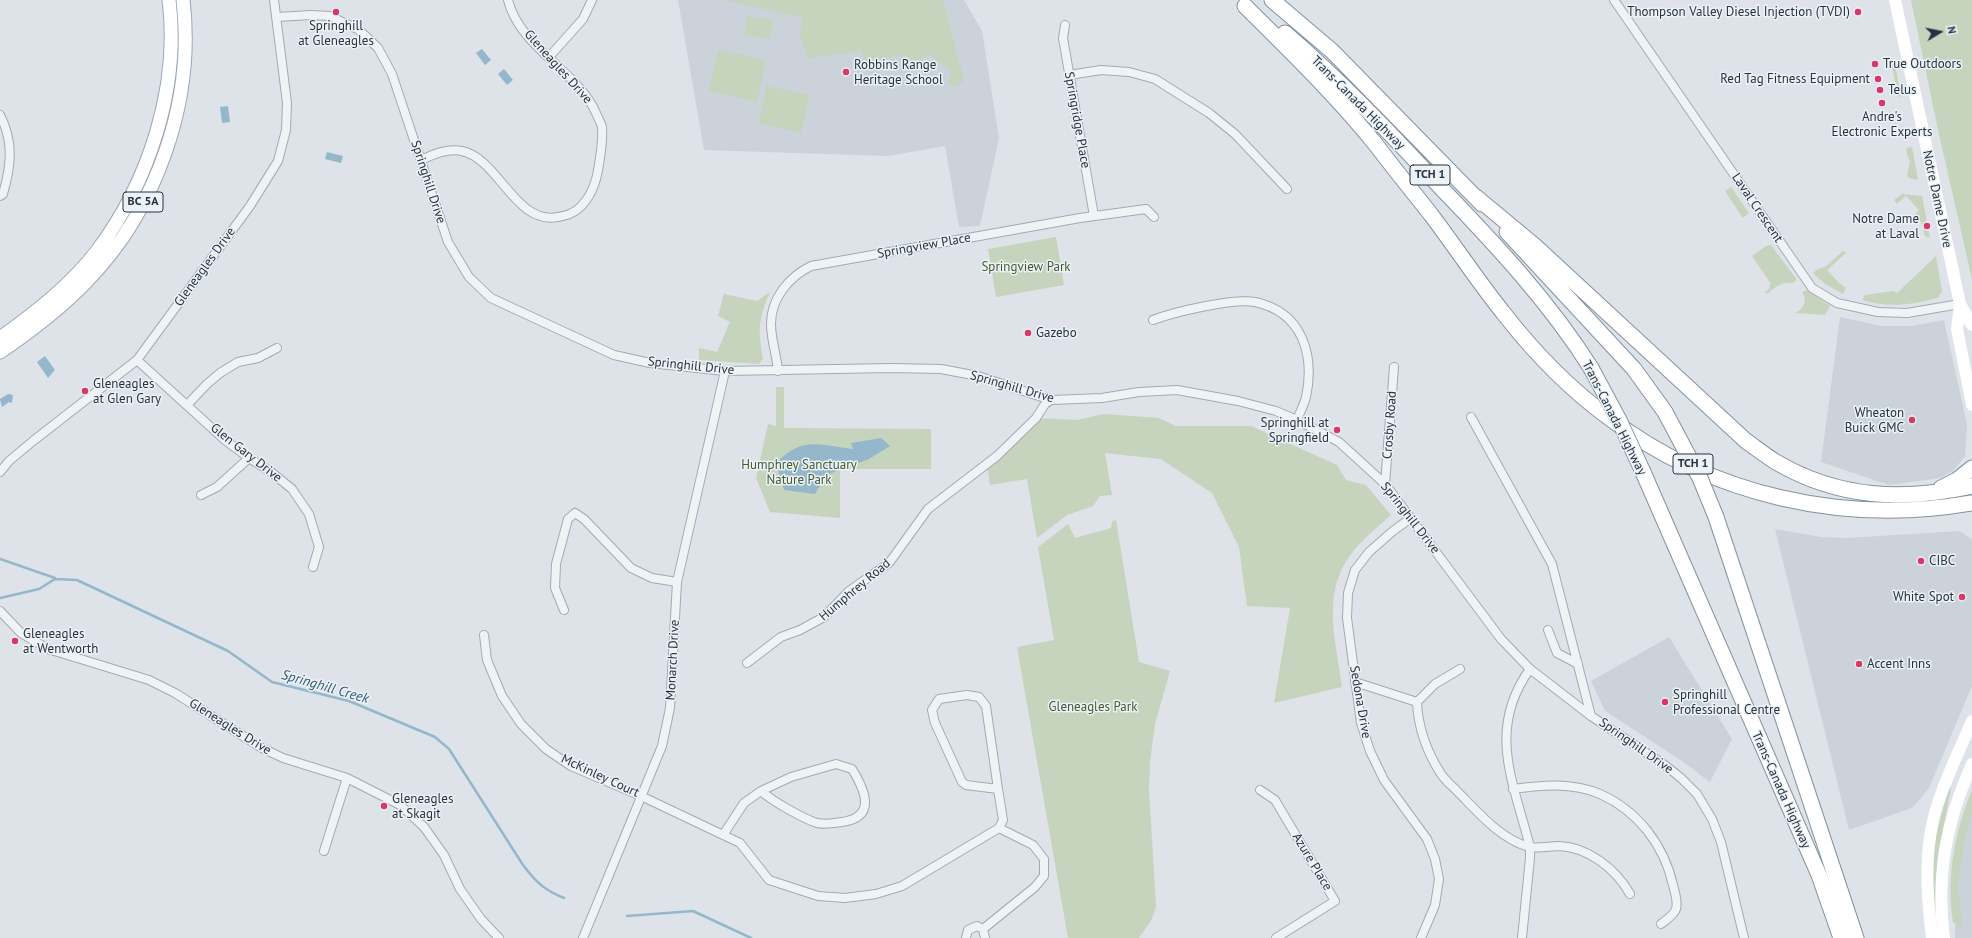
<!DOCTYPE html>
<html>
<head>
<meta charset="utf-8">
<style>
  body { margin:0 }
  #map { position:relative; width:1972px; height:938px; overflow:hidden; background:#dde3e8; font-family:"PT Sans",sans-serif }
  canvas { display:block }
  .north { position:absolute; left:1920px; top:12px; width:40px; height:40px; -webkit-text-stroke:3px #ecf2f6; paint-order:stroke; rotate:80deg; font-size:11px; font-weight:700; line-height:16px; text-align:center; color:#253340 }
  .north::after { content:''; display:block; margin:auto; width:14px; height:18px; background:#253340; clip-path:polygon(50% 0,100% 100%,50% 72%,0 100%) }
</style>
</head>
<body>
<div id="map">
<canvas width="1972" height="938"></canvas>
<div class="north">N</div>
</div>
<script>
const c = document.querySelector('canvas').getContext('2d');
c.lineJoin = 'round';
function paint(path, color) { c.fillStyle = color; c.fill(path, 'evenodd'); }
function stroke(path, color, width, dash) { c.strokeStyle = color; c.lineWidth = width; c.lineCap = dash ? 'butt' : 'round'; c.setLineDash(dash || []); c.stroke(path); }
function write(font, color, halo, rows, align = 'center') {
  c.font = font + ' "PT Sans",sans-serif'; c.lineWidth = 3; c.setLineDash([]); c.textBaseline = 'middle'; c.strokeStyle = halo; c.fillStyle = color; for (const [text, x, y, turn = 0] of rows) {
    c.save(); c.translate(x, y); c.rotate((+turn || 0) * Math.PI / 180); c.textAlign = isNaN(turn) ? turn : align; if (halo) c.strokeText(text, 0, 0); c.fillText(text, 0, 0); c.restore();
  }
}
paint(new Path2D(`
  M 678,0 L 964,0 L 982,31 L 999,138 L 980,226 L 959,227 L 945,146 L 888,156 L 704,150 Z
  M 1840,317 L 1881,326 L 1912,326 L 1944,320 L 1967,425 L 1965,456 L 1953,471 L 1940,478 L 1889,485 L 1821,462 Z
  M 1775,529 L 1821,537 L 1847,538 L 1960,531 L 1972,540 L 1972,686 L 1929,788 L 1912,808 L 1849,830 Z
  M 1669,637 L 1732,739 L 1710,782 L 1682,761 L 1605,711 L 1591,681 Z
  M 1972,807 L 1972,938 L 1955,938 L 1955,890 L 1963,834 Z`), '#cbd2da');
paint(new Path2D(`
  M 726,0 L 943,0 L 964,81 L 955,87 L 949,84 L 949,80 L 952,72 L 928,54 L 917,63 L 903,55 L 867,62 L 861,51 L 808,58 L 800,35 L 802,18 Z
  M 1911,0 L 1972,0 L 1972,279 L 1938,130 Z
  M 747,16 L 773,20 L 770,39 L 744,34 Z
  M 718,50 L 766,60 L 757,102 L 709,91 Z
  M 1894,60 L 1901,96 L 1898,97 L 1891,61 Z
  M 767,86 L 809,95 L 801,133 L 758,123 Z
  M 1912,147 L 1918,180 L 1909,178 L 1907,175 L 1910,162 L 1906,151 L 1907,148 Z
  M 1731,187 L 1749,213 L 1743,218 L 1725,191 Z
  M 1902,194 L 1922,196 L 1930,238 L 1925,236 L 1921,222 L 1915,214 L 1919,210 L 1906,196 L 1897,204 L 1894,200 Z
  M 1056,237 L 1064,285 L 996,297 L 988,249 Z
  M 1771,245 L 1797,280 L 1792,283 C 1781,281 1775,288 1767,294 L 1765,292 L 1770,288 L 1769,285 L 1771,284 L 1752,256 L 1766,246 Z
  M 1843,251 L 1846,253 L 1827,270 L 1838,282 L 1846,288 L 1843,294 L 1825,284 L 1813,273 L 1818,269 L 1825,267 Z
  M 1936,256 L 1942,291 L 1938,298 C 1909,305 1890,308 1862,300 L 1865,295 L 1893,291 L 1897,293 Z
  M 1807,290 L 1830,306 L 1825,315 L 1796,313 C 1804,307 1808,302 1802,292 Z
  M 770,292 C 758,319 758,330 763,359 L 759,364 L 699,360 L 699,348 L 717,352 L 730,322 L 718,316 L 724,294 L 757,301 Z
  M 776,387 L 784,387 L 784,428 L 931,429 L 931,469 L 840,469 L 840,518 L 770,512 L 756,478 L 768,424 L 776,426 Z
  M 1104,414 L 1159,418 L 1176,426 L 1251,426 L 1337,465 L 1346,480 L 1366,485 L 1391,515 C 1377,528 1362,539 1351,554 C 1321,593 1336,642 1342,687 L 1274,703 L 1290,608 L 1247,606 L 1239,547 L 1212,493 L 1161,459 L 1105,453 L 1112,495 L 1100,496 L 1093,506 L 1067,515 L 1037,538 L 1027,479 L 990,485 L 987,464 L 1035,418 L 1077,420 Z
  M 1116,520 L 1139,662 L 1170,671 L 1155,724 L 1150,762 L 1149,790 L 1156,906 L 1152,919 L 1139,938 L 1068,938 L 1017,647 L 1054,640 L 1038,547 L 1068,524 L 1075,538 L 1111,528 L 1112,522 Z
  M 1949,787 L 1951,788 L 1938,854 L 1935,913 C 1930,872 1933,826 1949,787 Z
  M 1972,790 L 1972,813 L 1965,836 L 1958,884 L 1962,929 L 1953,922 C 1946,877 1955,831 1972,790 Z`), '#c6d3bd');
paint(new Path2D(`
  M 482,49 L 491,60 L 485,65 L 476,53 Z
  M 504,69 L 513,80 L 507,85 L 498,74 Z
  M 228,106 L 230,122 L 222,123 L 220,107 Z
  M 327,152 L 343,156 L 341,163 L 325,159 Z
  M 45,356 L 55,370 L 48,378 L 37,362 Z
  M 8,394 L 13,395 L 12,403 L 9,402 L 2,407 L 0,399 Z
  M 881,438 L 890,446 L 869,459 L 826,475 L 815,494 L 784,490 L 776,463 C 803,436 819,445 853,449 L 851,443 Z`), '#95b7cb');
stroke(new Path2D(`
  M 0,559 L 55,578
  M 0,598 L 39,589 L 55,579 L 77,580 L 228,651 L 272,682 L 349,701 L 435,737 L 449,749 L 523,865 C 536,882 544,890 564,898
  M 627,916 L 693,911 L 751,938`), '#95b7cb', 2.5);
const street = new Path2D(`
  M 1614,0 L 1812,288 L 1837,303 L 1878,312 L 1907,313 L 1960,304
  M 277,17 L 311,15 L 330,16 L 359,30 L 378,48 L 392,74 L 448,242 L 469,277 L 491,298 L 614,355 L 650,363 L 725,371 L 891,368 L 941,369 L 978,376 L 1051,400 L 1102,398 L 1139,392 L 1177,390 L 1238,401 L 1276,411 L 1297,420 L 1339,442 L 1385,484 L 1501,639 L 1530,669 L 1591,716 L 1666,766 L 1681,778 L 1697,794 L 1712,819 L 1721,842 L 1744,938
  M 1065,25 L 1063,38 L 1094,216
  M 549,57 L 583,19 L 592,0
  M 1069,75 L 1101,70 L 1129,72 L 1155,79 L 1209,113 L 1235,134 L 1287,189
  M 0,115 C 14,142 11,166 3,194 L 0,196
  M 421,160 C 434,154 448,148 462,151 C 499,159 515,225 558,217 C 565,216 572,214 578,209 C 591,198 597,180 599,164 C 601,152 603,139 602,127 C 601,123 598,118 596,113 C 577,70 520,48 508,0
  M 1153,320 C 1174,312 1233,298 1255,302 C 1302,312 1315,354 1306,397 C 1304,405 1300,412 1297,420
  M 137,360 L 225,440 L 249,458 L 271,472 L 292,489 L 309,514 L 319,547 L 313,567
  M 778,371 C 777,356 771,340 771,324 C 771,298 789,277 811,266 L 1080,218 L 1146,209 L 1154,217
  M 187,405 L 207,384 L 220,373 L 238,362 L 258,358 L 277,348
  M 1471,417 L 1552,564 L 1591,716
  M 0,472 L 9,461 L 33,441 L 137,360 L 250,206 L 278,161 L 286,130 L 287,103 L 274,0
  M 1385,484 L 1394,367
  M 201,495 L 217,487 L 249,458
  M 1411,518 L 1393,531 L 1369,552 L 1355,570 L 1348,593 L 1347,618 L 1361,723 L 1370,751 L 1384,780 L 1427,839 L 1435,859 L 1439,879 L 1435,905 L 1421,938
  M 564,610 L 555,588 L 556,564 L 568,519 L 575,513 L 584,519 L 631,568 L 652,578 L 677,582
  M 0,611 L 21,633 L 48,649 L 149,680 L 175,693 L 262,748 L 283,758 L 347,778 L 400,805 L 424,827 L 444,855 L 460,889 L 481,919 L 499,938
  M 1548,630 L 1557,653 L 1578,664
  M 484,635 L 487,660 L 502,696 L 521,724 L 546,749 L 571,766 L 641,796 L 740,843 L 769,880 L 818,896 L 845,898 L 876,894 L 902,886 L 999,828 L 1003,820 L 998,789
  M 747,663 L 781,637 L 800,630 L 824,617 L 849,591 L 889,563 L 928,509 L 997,456 L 1036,418 L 1045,404 L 1051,400
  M 1460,669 L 1435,684 L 1417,702 C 1418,728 1427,752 1441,774 C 1445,780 1452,786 1457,791 C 1478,812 1500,839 1529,847 C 1538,849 1550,846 1559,846 C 1588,847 1616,869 1630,894
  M 1355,682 L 1417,702
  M 967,695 L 979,697 L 986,706 L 998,789 L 966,785 L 962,782 L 935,723 L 932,710 L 939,699 Z
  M 1513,789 C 1542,785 1572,782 1600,794 C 1638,811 1664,845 1673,885 C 1675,892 1678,902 1676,909 C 1674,915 1666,920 1661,924
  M 1260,790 L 1275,800 L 1335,901 L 1276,938
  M 723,835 L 744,803 L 761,791 C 772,801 804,819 817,823 C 826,825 834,823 842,822 C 877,817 865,790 852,769 L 836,764 L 791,777 L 761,791
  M 324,851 L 347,778
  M 983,929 L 1035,887 L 1044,876 L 1044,859 L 1033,845 L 999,828
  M 583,938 L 662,746 L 670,708 L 677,582 L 725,371
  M 966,938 L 968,930 L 977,926 L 983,929 L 985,938
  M 1522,938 L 1530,858 L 1530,847 C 1514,783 1486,730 1530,669`);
const primary = new Path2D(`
  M 0,338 C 35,313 71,285 97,251 C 149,182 180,87 169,0
  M 0,352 C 31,331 61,308 87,281 C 157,209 195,100 183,0`);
const highway = new Path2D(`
  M 1272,0 L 1332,51 L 1482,204
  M 1245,6 C 1290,51 1337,96 1377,146 C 1395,170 1414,193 1432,216 C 1457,249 1479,283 1505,315 C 1534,352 1570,389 1608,417 C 1711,496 1845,525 1972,503
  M 1285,33 C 1342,82 1393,136 1444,191 C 1497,246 1550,303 1591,368
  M 1476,197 L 1535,246 L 1746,441 C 1756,448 1766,456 1776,462 C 1839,499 1903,501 1972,486
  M 1507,232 L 1634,369 L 1665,412
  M 1643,472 L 1819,875 L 1841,938
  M 1941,488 L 1957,480 L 1972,468
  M 1716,517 L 1856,938`);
stroke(street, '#a2abb2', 10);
stroke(primary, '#9ba9b5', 15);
stroke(highway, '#8393a0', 17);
stroke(street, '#f0f3f6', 8);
stroke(new Path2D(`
  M 1895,0 L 1960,304 L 1972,325
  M 1960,304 L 1957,329 L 1972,405
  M 1932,938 C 1928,904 1925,871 1930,837 C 1936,796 1956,759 1972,721
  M 1944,938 C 1936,875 1946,822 1972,764`), '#fff', 12);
stroke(primary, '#fff', 13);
stroke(highway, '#fff', 15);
const highwayBridge = new Path2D(`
  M 1591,368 L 1619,420 L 1643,472
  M 1665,412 L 1700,478 L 1716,517`);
stroke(highwayBridge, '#8393a0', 17, []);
stroke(highwayBridge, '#fff', 15);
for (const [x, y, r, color] of [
  [336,12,4,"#d83767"],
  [1858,12,4,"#d83767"],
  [1875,64,4,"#d83767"],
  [846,72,4,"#d83767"],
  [1878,79,4,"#d83767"],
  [1880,90,4,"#d83767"],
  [1882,103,4,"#d83767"],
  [1927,226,4,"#d83767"],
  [1028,333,4,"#d83767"],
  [85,391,4,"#d83767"],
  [1912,420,4,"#d83767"],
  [1337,430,4,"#d83767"],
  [1921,561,4,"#d83767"],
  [1962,597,4,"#d83767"],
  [15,641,4,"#d83767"],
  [1859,664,4,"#d83767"],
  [1665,702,4,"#d83767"],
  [384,806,4,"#d83767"]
]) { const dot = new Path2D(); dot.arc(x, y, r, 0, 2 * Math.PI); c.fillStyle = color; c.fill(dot); stroke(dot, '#ecf2f6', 1.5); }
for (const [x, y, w] of [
  [1430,175,40],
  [143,202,40],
  [1693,464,40]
]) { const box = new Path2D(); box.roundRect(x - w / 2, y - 10, w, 20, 3); c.fillStyle = '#ecf2f6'; c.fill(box); stroke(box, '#253340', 1); }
write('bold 12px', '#253340', null, [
  ["TCH 1",1430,175],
  ["BC 5A",143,202],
  ["TCH 1",1693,464]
]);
write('13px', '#253340', '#ecf2f6', [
  ["Thompson Valley Diesel Injection (TVDI)",1850,12,"right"],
  ["Springhill",336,26,"center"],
  ["at Gleneagles",336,41,"center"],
  ["True Outdoors",1883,64],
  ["Robbins Range",854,65],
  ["Heritage School",854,80],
  ["Red Tag Fitness Equipment",1870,79,"right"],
  ["Telus",1888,90],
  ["Andre's",1882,117,"center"],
  ["Electronic Experts",1882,132,"center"],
  ["Notre Dame",1919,219,"right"],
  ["at Laval",1919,234,"right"],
  ["Gazebo",1036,333],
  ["Gleneagles",93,384],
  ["at Glen Gary",93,399],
  ["Wheaton",1904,413,"right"],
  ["Buick GMC",1904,428,"right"],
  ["Springhill at",1329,423,"right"],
  ["Springfield",1329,438,"right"],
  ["CIBC",1929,561],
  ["White Spot",1954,597,"right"],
  ["Gleneagles",23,634],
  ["at Wentworth",23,649],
  ["Accent Inns",1867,664],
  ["Springhill",1673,695],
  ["Professional Centre",1673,710],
  ["Gleneagles",392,799],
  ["at Skagit",392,814]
], 'left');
write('13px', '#253340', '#ecf2f6', [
  ["Gleneagles Drive",558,67,48],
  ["Trans-Canada Highway",1358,103,45],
  ["Springridge Place",1077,120,80],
  ["Springhill Drive",428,182,72],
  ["Notre Dame Drive",1937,199,78],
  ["Laval Crescent",1757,208,56],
  ["Springview Place",924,246,-10],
  ["Gleneagles Drive",205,267,-54],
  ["Springhill Drive",691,366,6],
  ["Springhill Drive",1012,387,16],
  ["Trans-Canada Highway",1614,418,63],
  ["Crosby Road",1390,425,-86],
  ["Glen Gary Drive",246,453,38],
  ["Springhill Drive",1410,518,52],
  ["Humphrey Road",855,590,-40],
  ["Monarch Drive",673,660,-87],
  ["Sedona Drive",1360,702,80],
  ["Gleneagles Drive",230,727,32],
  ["Springhill Drive",1636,746,35],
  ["McKinley Court",600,776,25],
  ["Trans-Canada Highway",1781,790,66],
  ["Azure Place",1312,862,59]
]);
write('13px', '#405c32', '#ecf2f6', [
  ["Springview Park",1026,267],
  ["Humphrey Sanctuary",799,465],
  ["Nature Park",799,480],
  ["Gleneagles Park",1093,707]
]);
write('italic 14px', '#2d5876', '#ecf2f6', [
  ["Springhill Creek",325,687,16]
]);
</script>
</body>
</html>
